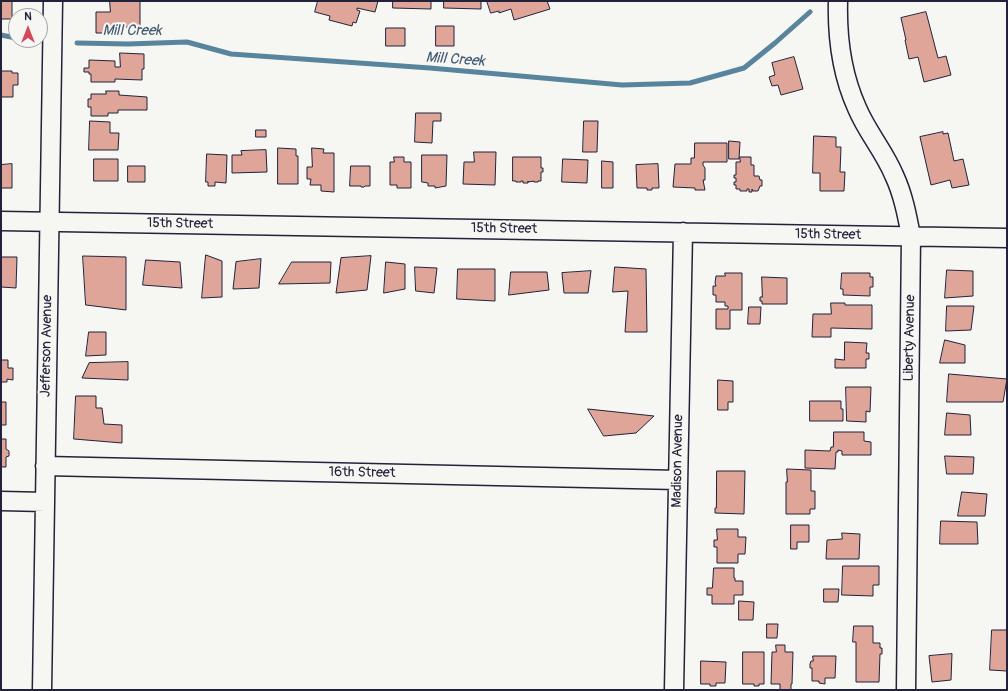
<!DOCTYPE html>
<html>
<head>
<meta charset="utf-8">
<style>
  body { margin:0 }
  #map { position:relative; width:1008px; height:691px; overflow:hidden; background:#f6f6f2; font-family:Pangolin,sans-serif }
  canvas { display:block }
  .frame { position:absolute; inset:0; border:2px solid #22223b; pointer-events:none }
  .north { position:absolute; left:8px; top:8px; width:40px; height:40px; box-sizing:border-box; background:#f6f6f2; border:1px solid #a1a1a9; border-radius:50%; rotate:0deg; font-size:11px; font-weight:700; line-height:16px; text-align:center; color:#22223b }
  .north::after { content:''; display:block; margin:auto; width:14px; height:18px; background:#d1495b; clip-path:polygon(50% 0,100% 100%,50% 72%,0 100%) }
</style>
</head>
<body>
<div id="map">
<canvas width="1008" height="691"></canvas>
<div class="frame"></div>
<div class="north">N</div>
</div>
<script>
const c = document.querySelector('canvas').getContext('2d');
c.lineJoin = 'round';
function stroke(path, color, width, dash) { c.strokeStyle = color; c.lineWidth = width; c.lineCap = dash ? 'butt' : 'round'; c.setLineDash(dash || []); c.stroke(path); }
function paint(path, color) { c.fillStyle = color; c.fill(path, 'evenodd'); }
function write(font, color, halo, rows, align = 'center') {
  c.font = font + ' Pangolin,sans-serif'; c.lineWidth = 4; c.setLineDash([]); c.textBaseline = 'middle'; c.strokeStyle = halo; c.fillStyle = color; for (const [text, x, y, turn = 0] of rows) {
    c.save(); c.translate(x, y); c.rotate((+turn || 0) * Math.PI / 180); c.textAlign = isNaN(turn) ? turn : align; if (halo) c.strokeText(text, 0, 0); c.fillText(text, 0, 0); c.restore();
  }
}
stroke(new Path2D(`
  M 1,35 L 16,38
  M 77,43 L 128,44 L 187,42 L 231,54 L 430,68 L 622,85 L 690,83 L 744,68 L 775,43 L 810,12`), '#59849d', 5);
const building = new Path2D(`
  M 1,1 L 12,1 L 12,19 L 1,19 Z
  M 110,1 L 140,1 L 140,27 L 115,27 L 114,33 L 96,33 L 96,12 L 110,12 Z
  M 318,1 L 378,1 L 375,12 L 357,8 L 357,10 L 360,11 L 356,23 L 353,22 L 352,26 L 329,20 L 330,16 L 315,12 Z
  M 393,1 L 431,1 L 431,9 L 393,8 Z
  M 444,1 L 481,1 L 481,9 L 444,8 Z
  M 487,1 L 547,1 L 550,9 L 514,20 L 511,9 L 499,13 L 499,11 L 491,13 Z
  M 926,12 L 938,58 L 946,56 L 951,75 L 924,82 L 918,57 L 909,59 L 905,40 L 906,40 L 901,18 Z
  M 436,26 L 454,26 L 454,46 L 436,46 Z
  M 386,28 L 405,28 L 405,46 L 386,46 Z
  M 120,53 L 144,54 L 144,69 L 142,69 L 142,80 L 115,79 L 115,82 L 91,82 L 91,74 L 89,74 L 89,72 L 84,72 L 84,68 L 89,68 L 89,60 L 115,61 L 115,67 L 120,67 Z
  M 794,57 L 803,89 L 781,95 L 778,85 L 772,86 L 769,77 L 775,75 L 772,63 Z
  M 1,71 L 12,71 L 12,73 L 18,73 L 18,85 L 13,85 L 13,97 L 1,97 Z
  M 106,91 L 119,91 L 119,95 L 147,97 L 147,110 L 118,110 L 118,113 L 108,113 L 108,116 L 91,116 L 91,107 L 88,107 L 88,99 L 91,99 L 91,94 L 106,94 Z
  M 416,113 L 441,113 L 441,121 L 433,121 L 432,143 L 415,142 Z
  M 90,121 L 110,122 L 110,133 L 119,133 L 118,150 L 89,150 Z
  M 584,121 L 598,121 L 597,152 L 583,152 Z
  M 256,130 L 266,130 L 266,137 L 256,137 Z
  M 943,132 L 943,134 L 948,133 L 954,161 L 963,159 L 969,185 L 952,188 L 950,180 L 931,185 L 920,137 Z
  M 814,136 L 836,137 L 836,147 L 841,147 L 840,172 L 845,172 L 844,191 L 820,191 L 820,173 L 813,173 Z
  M 729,141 L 740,142 L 739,159 L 729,159 Z
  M 695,143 L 727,143 L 727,162 L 703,162 L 703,165 L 705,168 L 705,180 L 703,180 L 705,190 L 695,190 L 695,188 L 673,187 L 675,164 L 691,164 L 691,158 L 694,158 Z
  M 278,148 L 296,149 L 296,156 L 298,156 L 298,184 L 278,184 Z
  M 312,148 L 324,149 L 323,153 L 334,153 L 334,192 L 321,191 L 321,185 L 310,185 L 311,179 L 307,179 L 307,167 L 312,167 Z
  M 266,150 L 267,172 L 232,173 L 232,155 L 242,155 L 241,151 Z
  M 474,152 L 496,152 L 495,185 L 463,184 L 464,162 L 474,162 Z
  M 207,154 L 227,155 L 226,183 L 215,182 L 215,186 L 208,186 L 208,182 L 206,182 Z
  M 422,155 L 447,155 L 446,186 L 435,188 L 435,186 L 428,186 L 428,183 L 422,182 Z
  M 394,157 L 404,157 L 404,162 L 411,162 L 411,188 L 397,188 L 397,185 L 390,185 L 390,162 L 394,162 Z
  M 513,157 L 541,157 L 541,168 L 543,168 L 543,172 L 541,172 L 541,181 L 538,181 L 538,182 L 534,182 L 534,181 L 528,182 L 528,181 L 528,183 L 523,183 L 523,181 L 521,181 L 521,182 L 516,182 L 516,181 L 513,181 Z
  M 740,157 L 751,157 L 751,165 L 754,165 L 754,176 L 759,176 L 760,180 L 762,180 L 762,186 L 760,186 L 758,191 L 753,191 L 752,189 L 752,192 L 749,192 L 749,189 L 747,189 L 747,191 L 740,191 L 740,189 L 736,189 L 736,185 L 734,185 L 734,182 L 736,182 L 736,178 L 734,178 L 734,175 L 736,175 L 736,162 L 740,162 Z
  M 94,159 L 118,159 L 118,181 L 94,181 Z
  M 563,159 L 588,160 L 587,183 L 562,182 Z
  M 602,161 L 613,162 L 613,188 L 602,188 Z
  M 12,164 L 12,188 L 1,188 L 1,165 Z
  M 658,164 L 659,188 L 652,188 L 652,190 L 647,190 L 647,188 L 637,188 L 636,165 Z
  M 128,166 L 145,166 L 145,182 L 128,182 Z
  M 351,166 L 370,166 L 370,186 L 365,186 L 364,187 L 361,187 L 361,186 L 350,186 Z
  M 206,255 L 222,261 L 222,297 L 202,298 Z
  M 83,256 L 126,257 L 126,310 L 86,305 Z
  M 371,256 L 367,290 L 336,293 L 341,258 Z
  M 1,257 L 17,257 L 16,288 L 1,287 Z
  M 261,259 L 259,288 L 233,289 L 236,262 Z
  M 146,260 L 180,262 L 182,288 L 143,285 Z
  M 292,262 L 331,262 L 330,283 L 279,284 Z
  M 386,262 L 405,264 L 405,289 L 384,293 Z
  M 415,267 L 437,268 L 434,293 L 416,291 Z
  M 615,267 L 646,269 L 647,332 L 625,332 L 628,291 L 613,292 Z
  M 458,269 L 495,269 L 495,301 L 457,299 Z
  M 947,270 L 973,271 L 973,296 L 945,298 Z
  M 591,271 L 588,293 L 564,293 L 562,273 Z
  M 511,272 L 547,272 L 549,290 L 509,295 Z
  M 725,273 L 742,273 L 742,310 L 730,310 L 730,329 L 716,329 L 716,309 L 728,309 L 728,306 L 725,306 L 725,302 L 716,302 L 716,295 L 713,295 L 713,286 L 716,286 L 715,283 L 716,276 L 725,276 Z
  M 842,273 L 870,273 L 870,277 L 873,277 L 873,287 L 870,287 L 870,296 L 843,295 L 843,289 L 841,289 Z
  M 762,277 L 787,278 L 787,304 L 762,304 L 762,301 L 760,301 L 760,297 L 762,297 Z
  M 831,303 L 845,303 L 845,305 L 872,305 L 872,329 L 831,328 L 831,337 L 812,337 L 813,314 L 831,314 Z
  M 947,306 L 974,306 L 971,330 L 946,331 Z
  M 749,307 L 761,307 L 760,324 L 748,324 Z
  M 89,332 L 106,332 L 106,355 L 86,356 Z
  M 945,340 L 965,345 L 965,363 L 940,363 Z
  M 845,342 L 867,343 L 866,353 L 869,353 L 869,359 L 866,359 L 866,368 L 835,368 L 835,359 L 844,360 Z
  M 1,360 L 8,360 L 8,368 L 13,368 L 13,380 L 7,379 L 7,382 L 1,382 Z
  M 128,362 L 128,380 L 82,378 L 89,363 Z
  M 949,374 L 1007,379 L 1003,402 L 947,402 Z
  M 718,380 L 733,381 L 733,402 L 728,402 L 728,410 L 718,410 Z
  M 846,387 L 871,387 L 870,412 L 866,411 L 866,422 L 847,421 Z
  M 76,396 L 96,396 L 96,408 L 102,408 L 104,424 L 122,425 L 122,443 L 74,439 Z
  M 810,401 L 841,401 L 841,409 L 843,409 L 843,421 L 810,421 Z
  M 1,402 L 6,402 L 6,425 L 1,425 Z
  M 588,409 L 654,416 L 636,433 L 604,436 Z
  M 947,413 L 970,415 L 971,435 L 945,435 Z
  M 834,432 L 864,432 L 864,441 L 871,442 L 871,455 L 842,455 L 842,451 L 838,450 L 838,452 L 836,452 L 835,469 L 805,468 L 805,450 L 830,451 L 831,447 L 833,447 Z
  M 1,439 L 6,439 L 6,449 L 9,451 L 9,456 L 6,457 L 6,467 L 1,467 Z
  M 945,456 L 974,457 L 973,474 L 947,474 Z
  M 787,469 L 811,470 L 811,491 L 815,491 L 815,509 L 810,509 L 810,514 L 786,514 L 786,482 L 787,482 Z
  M 717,471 L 745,471 L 744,514 L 715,513 L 715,508 L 716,508 Z
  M 962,492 L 987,494 L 985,516 L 958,516 Z
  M 941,521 L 977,522 L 978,544 L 940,544 Z
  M 791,525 L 809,525 L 809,542 L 797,542 L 797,549 L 791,549 Z
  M 717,529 L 738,529 L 738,537 L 746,537 L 745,554 L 738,554 L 738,563 L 717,563 L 717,547 L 714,547 L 714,540 L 717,540 Z
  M 842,533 L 860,534 L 859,559 L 826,559 L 827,540 L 842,539 Z
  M 843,566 L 879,566 L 879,585 L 873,585 L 873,596 L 842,595 Z
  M 714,568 L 734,568 L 734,578 L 735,578 L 735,581 L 743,581 L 743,595 L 734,595 L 734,604 L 712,604 L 712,595 L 707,595 L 707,588 L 712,588 Z
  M 824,589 L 839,589 L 838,602 L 824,602 Z
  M 739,601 L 754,602 L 753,620 L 739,620 Z
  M 767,624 L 778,624 L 777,638 L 767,638 Z
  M 854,626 L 873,626 L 873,643 L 880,643 L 880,648 L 882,648 L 882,654 L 880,654 L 879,682 L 856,682 L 856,642 L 853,642 Z
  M 992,630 L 1007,630 L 1007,671 L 990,670 Z
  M 776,645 L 785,645 L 785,652 L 793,652 L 792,684 L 791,684 L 791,690 L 780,690 L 780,684 L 771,684 L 772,652 L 776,652 Z
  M 743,652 L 764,652 L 764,684 L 759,684 L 759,686 L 754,686 L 754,684 L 743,684 Z
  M 952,654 L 951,680 L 932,682 L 929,656 Z
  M 813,656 L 836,656 L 835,678 L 825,678 L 825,684 L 819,683 L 819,681 L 812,681 L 812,668 L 810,668 L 810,664 L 811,661 L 813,661 Z
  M 701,661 L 726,662 L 725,683 L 716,683 L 716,686 L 710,686 L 710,684 L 701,684 Z`);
paint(building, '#dea598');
stroke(building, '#22223b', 1);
const street = new Path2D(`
  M 838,1 C 837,38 842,75 857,108 C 867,132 884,151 894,175 C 903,194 907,215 911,236 L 906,690
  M 1,221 L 1007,238
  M 45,466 L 678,480
  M 1,501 L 45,502
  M 42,690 L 53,1
  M 674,690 L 683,232`);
stroke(street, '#22223b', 21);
stroke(street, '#f6f6f2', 18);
write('14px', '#22223b', '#f6f6f2', [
  ["15th Street",180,224,1],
  ["15th Street",504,229,1],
  ["15th Street",828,235,1],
  ["Liberty Avenue",910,338,-89],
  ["Jefferson Avenue",47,346,-89],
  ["Madison Avenue",678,461,-89],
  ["16th Street",362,473,1]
]);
write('italic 15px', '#425b74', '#f6f6f2', [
  ["Mill Creek",132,31],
  ["Mill Creek",455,60,4]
]);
</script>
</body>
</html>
